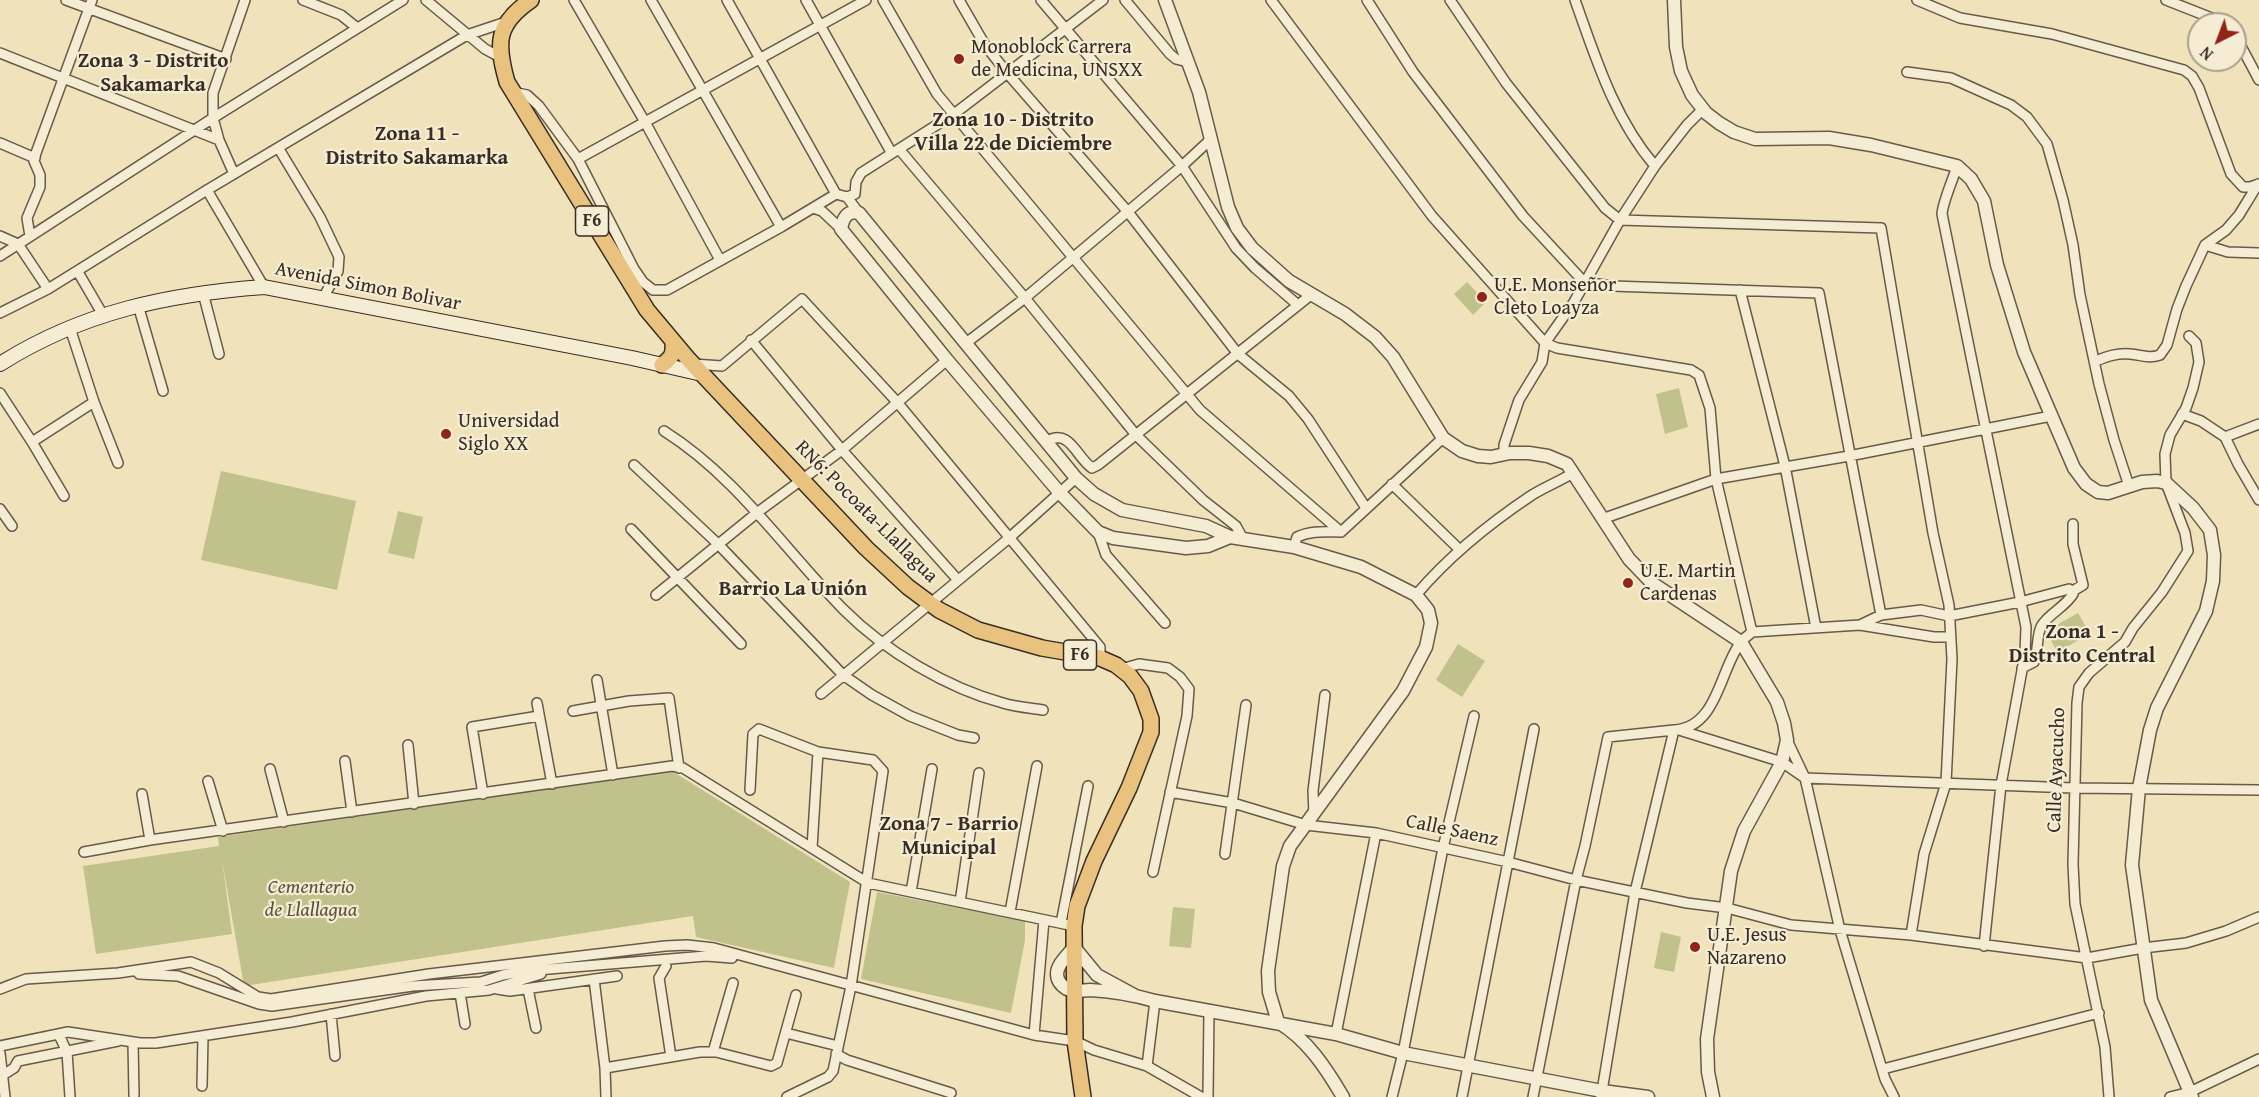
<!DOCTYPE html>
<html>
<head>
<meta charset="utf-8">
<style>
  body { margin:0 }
  #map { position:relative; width:2259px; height:1097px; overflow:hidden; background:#f0e3bc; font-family:"Gentium Book Plus",serif }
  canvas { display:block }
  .north { position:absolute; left:2187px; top:12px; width:60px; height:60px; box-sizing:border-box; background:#f5edd3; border:2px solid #aaa08d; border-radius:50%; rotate:222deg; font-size:16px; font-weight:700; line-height:24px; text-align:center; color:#392c24 }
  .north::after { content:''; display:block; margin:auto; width:21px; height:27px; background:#8f2418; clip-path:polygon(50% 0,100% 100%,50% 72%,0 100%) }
</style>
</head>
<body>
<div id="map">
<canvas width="2259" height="1097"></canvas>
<div class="north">N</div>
</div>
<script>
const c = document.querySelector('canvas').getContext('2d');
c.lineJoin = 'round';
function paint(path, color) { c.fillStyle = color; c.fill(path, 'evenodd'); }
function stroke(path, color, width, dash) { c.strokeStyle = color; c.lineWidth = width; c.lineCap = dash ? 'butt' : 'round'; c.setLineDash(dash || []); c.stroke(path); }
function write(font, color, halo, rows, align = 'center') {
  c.font = font + ' "Gentium Book Plus",serif'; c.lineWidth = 4.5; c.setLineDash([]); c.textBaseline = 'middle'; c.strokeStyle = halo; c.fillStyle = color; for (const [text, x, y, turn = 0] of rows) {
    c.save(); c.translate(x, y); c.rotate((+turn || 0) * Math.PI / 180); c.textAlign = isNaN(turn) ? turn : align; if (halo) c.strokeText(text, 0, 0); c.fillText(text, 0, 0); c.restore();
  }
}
paint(new Path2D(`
  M 1467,282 L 1486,302 L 1473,315 L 1454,294 Z
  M 1679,388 L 1688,427 L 1665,434 L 1656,394 Z
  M 221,471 L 356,501 L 337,590 L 201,560 Z
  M 398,511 L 423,517 L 414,559 L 388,553 Z
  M 2078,613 L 2090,634 L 2057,652 L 2046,631 Z
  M 1458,644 L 1485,661 L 1462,697 L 1436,680 Z
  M 672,771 L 850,882 L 834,968 L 696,937 L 693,916 L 244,986 L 222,860 L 232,934 L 96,954 L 83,866 L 219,846 L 218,837 Z
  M 877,892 L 1025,921 L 1025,940 L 1011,1013 L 861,979 Z
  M 1173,907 L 1195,909 L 1191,948 L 1169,946 Z
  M 1661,932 L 1681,937 L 1674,972 L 1654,968 Z`), '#c1c18c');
const minor = new Path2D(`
  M 66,0 L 226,59
  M 303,0 L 341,15 L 356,27
  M 426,0 L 485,49 L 500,57
  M 574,0 L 645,122 L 720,260
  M 651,0 L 781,227
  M 727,0 L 836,194 L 847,197 L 859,213
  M 806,0 L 891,152
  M 883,0 L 937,94 L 1200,410 L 1341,532
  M 959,0 L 985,45 L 1008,74 L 1128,212 L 1238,354 L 1289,396 L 1308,419 L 1366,508
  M 1041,0 L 1182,166 L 1236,248 L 1255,268 L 1298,305
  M 1125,0 L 1170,54 L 1176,59 L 1188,62
  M 1271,0 L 1432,216 L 1545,343 L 1557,348 L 1691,370 L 1699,375 L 1710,408 L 1716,479 L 1752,632
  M 1367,0 L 1413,72 L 1523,216 L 1584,282 L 1612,286 L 1819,293 L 1881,615
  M 1450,0 L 1506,83 L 1605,208 L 1620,220 L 1881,228 L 1933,533 L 1949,605 L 1952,659 L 1946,783 L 1924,854 L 1911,935
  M 1575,0 C 1596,59 1614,118 1655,166
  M 1917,0 L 1960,18 L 2052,34 L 2184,70 L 2192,76 L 2199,88 L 2231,174 L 2243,187 L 2250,187 L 2259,184
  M 2166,0 L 2227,24
  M 2235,35 L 2259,80
  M 0,53 L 219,140
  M 1907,72 L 1951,78 L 2011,105 L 2027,117 L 2047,144 L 2063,200 L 2073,245 L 2080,295 L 2099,384 L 2114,440 L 2129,486
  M 513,92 L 527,95 L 539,106 L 578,159 L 634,269 L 643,282 L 653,290 L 667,290 L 781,227 L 836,194
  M 0,143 L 35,158
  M 279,149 L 320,217 L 339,257 L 338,271 L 323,298
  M 899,149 L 1025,298 L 1136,435 L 1203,500 L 1236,526 L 1243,539
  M 578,159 L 866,0
  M 1957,166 C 1953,180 1943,201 1942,214 L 2026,627 L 2025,654 L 2001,785 L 1984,946
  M 234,174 L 219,140 L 213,118 L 213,93 L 245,0
  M 207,190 L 264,287
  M 847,197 L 855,194 L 856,182 L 861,173 L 954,114 L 1103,0
  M 813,208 L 822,211 L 841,229
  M 0,236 L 18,244 L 48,289
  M 30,236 L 27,218 L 40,187 L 40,175 L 34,161 L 36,153 L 92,0
  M 2205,245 L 2228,252 L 2259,253
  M 0,256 L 213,118 L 403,0
  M 78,272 L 103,315
  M 1740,290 L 1785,466 L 1816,628
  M 203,293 L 219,354
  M 138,305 L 163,391
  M 0,313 L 48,289 L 207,190 L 467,35 L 506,22
  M 70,328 L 94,402 L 118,463
  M 751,340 L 842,450 L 957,579
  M 966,343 L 1025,298 L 1182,166 L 1211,139
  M 2096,361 C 2108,356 2117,353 2130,354 C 2142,355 2148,359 2160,355 L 2167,345 L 2177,309 L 2186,286 L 2205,245 L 2226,230 L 2239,215 L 2258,184
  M 693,364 L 722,366 L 802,299 L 897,402 L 1100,647 L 1100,658
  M 0,393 L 32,442 L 64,496
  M 2182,414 L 2201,421 L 2225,437 L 2238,464 L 2259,500
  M 664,431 C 737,477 784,549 844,610 C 885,651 947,688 1003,703 C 1016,707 1030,708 1043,710
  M 2225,437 L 2259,424
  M 1047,441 C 1070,428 1076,457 1092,468 L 1098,465 L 1312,294
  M 32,442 L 94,402
  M 1504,454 L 1504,445 L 1519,400 L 1542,362 L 1545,343 L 1574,302 L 1620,220 L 1655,166 L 1687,125 L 1703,109
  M 634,465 L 718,544 L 843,675 L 872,695 L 910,716 L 958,735 L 974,738
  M 1392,484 L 1460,550
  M 0,509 L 12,526
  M 1602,519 L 1716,479 L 1849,456 L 2051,416
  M 631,529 L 741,644
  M 1098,532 L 1106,555 L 1165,623
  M 1294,547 L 1297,537 C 1312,530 1325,532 1341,532 L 1443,438
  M 2071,592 L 2083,585 L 2073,544 L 2073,524
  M 656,595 L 758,512 L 842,450 L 947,360
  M 1416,595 C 1449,556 1490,523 1532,495 C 1545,487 1560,481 1573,473
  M 1860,625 L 1934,637 L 1950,637
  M 1121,669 L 1139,664 L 1168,668 L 1180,677 L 1189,689 L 1187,716 L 1153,872
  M 597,680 L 613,775
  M 821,694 L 1008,539 L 1076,478
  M 537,703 L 552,784
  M 573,711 L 629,701 L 669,698 L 679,768
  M 1679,730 L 1782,762 L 1805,778 L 2074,788 L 2259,790
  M 1787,740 L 1805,778 L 1840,930 L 1885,1079 L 1894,1097
  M 408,745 L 414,804
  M 345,761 L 352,812
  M 270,769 L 284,822
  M 208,781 L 223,831
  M 750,790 L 753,734 L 759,729 L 818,752 L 873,760 L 883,771 L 851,986 L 833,1071 L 828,1077 L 787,1097
  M 1170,792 L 1233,803 L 1306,825 L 1376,833 L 1508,862 L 1576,880 L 1687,903 L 1727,908 L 1791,925 L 1911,935 L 2087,958 L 2143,948 L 2186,943 L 2226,931 L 2259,917
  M 142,794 L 150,840
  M 483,794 L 472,727 L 539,716
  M 1314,814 L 1313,791 L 1325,695
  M 812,848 L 818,752
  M 84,852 L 150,840 L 672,766 L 683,768 L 868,883 L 1074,926
  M 1225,854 L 1246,705
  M 911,892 L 932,769
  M 960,902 L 979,773
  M 1010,912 L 1037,766
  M 1061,923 L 1088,786
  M 666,966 L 659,978 L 671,1057
  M 139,974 L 178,976 L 259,1004 L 272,1006 L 413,986 L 481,982 L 503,975 L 525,971 L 706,956 L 732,958
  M 594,979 L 605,1068 L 606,1097
  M 0,989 L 26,979 L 118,973 L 191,962 L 219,973 L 258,997 L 271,999 L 429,974 L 665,946 L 687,945 L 714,948 L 1034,1035 L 1075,1041 L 1094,1050 L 1147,1066 L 1201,1097
  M 497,989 L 510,991 L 617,976
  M 528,989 L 536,1028
  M 460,993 L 465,1024
  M 331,1014 L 335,1056
  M 786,1033 L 838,1046
  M 1336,1034 L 1376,833
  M 59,1035 L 67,1052 L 70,1097
  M 1034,1035 L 1044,920
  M 133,1042 L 134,1095
  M 0,1046 L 68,1032 L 140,1043 L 156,1043 L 292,1022 L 426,996 L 489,990 L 541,974
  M 713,1052 L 733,983
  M 0,1053 L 5,1097
  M 836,1054 L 847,1060 L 951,1093
  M 1147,1066 L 1155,1001
  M 605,1068 L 700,1052 L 716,1052 L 771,1066 L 777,1063 L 796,995
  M 1883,1069 L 2099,1013
  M 3,1075 L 14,1068 L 18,1061 L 118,1041
  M 202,1086 L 203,1036
  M 1208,1097 L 1209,1010
  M 1392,1097 L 1403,1053 L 1443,848 L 1474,716
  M 1462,1097 L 1534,729
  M 1533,1097 L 1576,880 L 1585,846 L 1608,737 L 1674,730
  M 1601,1097 L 1635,892 L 1674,730 C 1718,728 1720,668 1741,642 C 1744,638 1749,635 1752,632 L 1860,625 L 1881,615 L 1921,610 L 1949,616 L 2020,602 L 2069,589 L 2073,594 C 2065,607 2050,613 2042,625 C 2036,634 2039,650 2034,662 L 2022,668
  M 2109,1097 L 2105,1047 L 2075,904 L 2073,864 L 2077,703 L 2079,687 L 2089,673 L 2125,642 L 2133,628 L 2162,592 L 2188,551 L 2185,533 L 2166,483 L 2165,454 L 2170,435 L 2186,408 L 2193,388 L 2199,362 L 2196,343 L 2189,336
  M 2170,1097 L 2190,1092 L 2259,1059`);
const tertiary = new Path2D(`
  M 1165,0 L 1199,92 L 1228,207 L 1237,228 L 1252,248 L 1289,281 L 1345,314 L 1375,337 L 1393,357 L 1443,438 L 1462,451 L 1478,456 L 1491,457 L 1510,453 L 1529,453 L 1548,456 L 1567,464 L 1629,559 L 1652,583 L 1741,642 L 1777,702 L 1784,723 L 1787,740 L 1782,762 L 1744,831 L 1731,871 L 1707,1039 L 1708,1072 L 1713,1097
  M 1674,0 L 1676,47 L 1681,71 L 1692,95 L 1706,113 L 1719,123 L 1734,132 L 1755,139 L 1829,138 L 1871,145 L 1957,166 L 1971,179 L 1984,201 L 1997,265 L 2024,352 L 2074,468 L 2086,484 L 2098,492 L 2108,493 L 2142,482 L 2157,481 L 2166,483 L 2193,508 L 2210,530 L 2214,555 L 2213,581 L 2206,611 L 2157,708 L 2150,730 L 2139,788 L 2132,865 L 2151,1000 L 2192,1097
  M 1230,537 L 1208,546 L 1186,548 L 1113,538 L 1098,532 L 1059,492 L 947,360 L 841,229 C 843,218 847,210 859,213 L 1076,478 L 1094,494 L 1122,510 L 1206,526 L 1230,537 L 1294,547 L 1361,567 L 1416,595 L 1428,610 L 1431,623 L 1426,647 L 1403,691 L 1290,846 L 1283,866 L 1268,971 L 1269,992 L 1278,1022 C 1307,1039 1326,1068 1343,1097
  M 1134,995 L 1097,975 L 1074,947 C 1068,955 1057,964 1057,974 C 1057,981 1062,986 1067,989 C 1075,993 1083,990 1090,990 C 1112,991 1134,995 1155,1001 L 1336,1034 L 1403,1053 L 1602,1091 L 1648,1097`);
const secondary = new Path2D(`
  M 0,364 C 82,312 168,294 264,287 L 632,358 L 702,374`);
const trunk = new Path2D(`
  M 531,0 C 496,24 496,43 507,82 L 647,310 L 689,360 L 866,548 L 908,587 L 939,610 L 978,630 L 1042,648 L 1100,658 L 1116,665 L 1130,676 L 1141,691 L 1151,719 L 1151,732 L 1129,788 L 1094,861 L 1077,906 L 1074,926 L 1075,1041 L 1083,1097
  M 662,365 C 671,358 674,355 673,343`);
stroke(minor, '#675a4a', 12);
stroke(tertiary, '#675a4a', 15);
stroke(secondary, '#392c24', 16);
stroke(trunk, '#392c24', 18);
stroke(minor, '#f5edd3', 9);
stroke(tertiary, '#f5edd3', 12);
stroke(secondary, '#f5edd3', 14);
stroke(trunk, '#e8c27e', 15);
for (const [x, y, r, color] of [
  [959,59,6,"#8f2418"],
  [1482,297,6,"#8f2418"],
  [446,434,6,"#8f2418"],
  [1628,583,6,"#8f2418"],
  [1695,947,6,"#8f2418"]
]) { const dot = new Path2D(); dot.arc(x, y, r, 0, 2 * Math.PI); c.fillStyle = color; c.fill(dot); stroke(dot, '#f5edd3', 2); }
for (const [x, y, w] of [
  [592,221,33],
  [1080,655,33]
]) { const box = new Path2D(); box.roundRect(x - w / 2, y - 15, w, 30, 4.5); c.fillStyle = '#f5edd3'; c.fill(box); stroke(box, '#392c24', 1.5); }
write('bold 18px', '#392c24', null, [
  ["F6",592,221],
  ["F6",1080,655]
]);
write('20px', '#392c24', '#f5edd3', [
  ["Monoblock Carrera",971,48],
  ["de Medicina, UNSXX",971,71],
  ["U.E. Monseñor",1494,286],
  ["Cleto Loayza",1494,309],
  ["Universidad",458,422],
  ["Siglo XX",458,445],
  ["U.E. Martin",1640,572],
  ["Cardenas",1640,595],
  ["U.E. Jesus",1707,936],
  ["Nazareno",1707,959]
], 'left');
write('20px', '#392c24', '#f5edd3', [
  ["Avenida Simon Bolivar",368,287,11],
  ["RN6: Pocoata-Llallagua",866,512,45],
  ["Calle Ayacucho",2057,770,-88],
  ["Calle Saenz",1452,831,12]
]);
write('italic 20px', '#5b513e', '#f5edd3', [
  ["Cementerio",311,888],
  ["de Llallagua",311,911]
]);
write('bold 21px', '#392c24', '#f5edd3', [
  ["Zona 3 - Distrito",153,62],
  ["Sakamarka",153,86],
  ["Zona 10 - Distrito",1013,121],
  ["Villa 22 de Diciembre",1013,145],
  ["Zona 11 -",417,135],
  ["Distrito Sakamarka",417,159],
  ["Barrio La Unión",793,590],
  ["Zona 1 -",2082,633],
  ["Distrito Central",2082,657],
  ["Zona 7 - Barrio",949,825],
  ["Municipal",949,849]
]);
</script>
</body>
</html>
